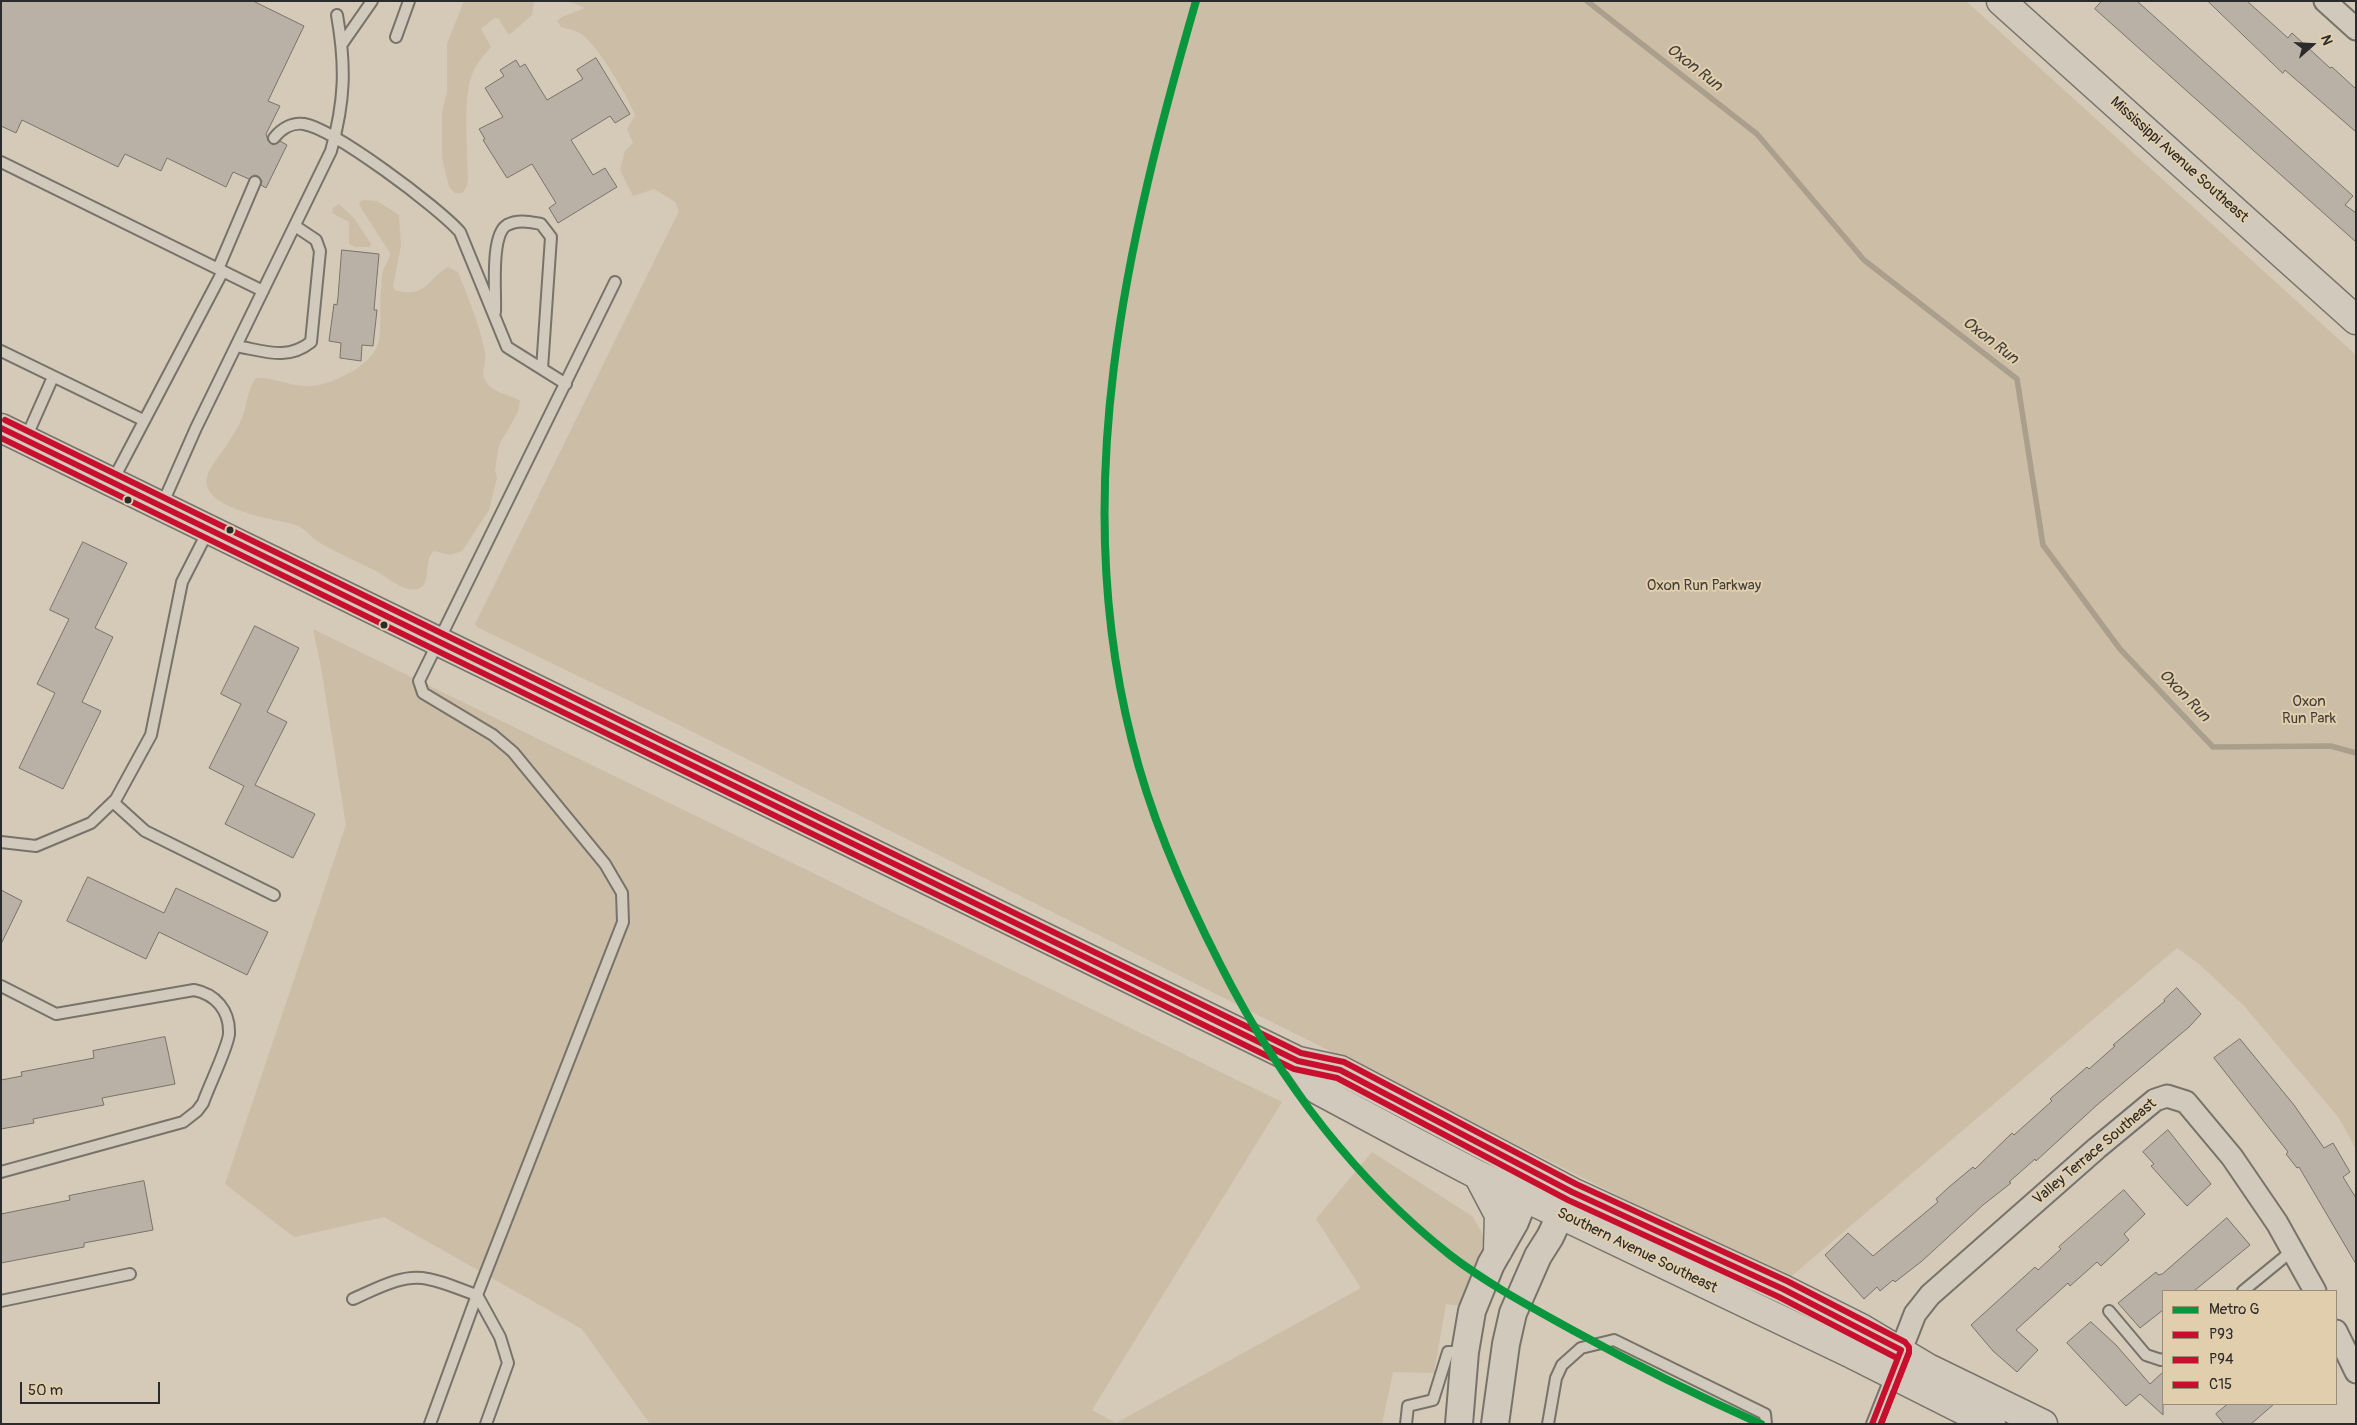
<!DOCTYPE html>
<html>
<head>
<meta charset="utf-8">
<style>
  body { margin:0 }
  #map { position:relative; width:2357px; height:1425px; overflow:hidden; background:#d5cab8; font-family:Pangolin,sans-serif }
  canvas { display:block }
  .frame { position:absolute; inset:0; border:2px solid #2b2b2b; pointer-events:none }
  .legend { position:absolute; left:2162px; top:1290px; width:175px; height:115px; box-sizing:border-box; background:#e1ceac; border:1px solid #988d78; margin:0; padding:6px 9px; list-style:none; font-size:15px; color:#2b2b2b }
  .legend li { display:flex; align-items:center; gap:10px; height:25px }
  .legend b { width:25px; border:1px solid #988d78 }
  .north { position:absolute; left:2287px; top:20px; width:50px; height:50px; -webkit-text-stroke:4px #e1ceac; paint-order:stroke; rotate:71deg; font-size:14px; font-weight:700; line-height:20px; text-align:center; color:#2b2b2b }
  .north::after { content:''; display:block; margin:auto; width:18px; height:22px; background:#2b2b2b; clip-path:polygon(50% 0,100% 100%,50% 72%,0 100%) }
  .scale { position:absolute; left:20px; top:1382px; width:140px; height:22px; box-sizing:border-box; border:2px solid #2b2b2b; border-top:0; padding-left:6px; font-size:15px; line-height:18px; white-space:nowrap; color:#2b2b2b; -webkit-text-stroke:4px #e1ceac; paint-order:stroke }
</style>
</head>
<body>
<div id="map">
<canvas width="2357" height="1425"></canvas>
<div class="frame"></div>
<ul class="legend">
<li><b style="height:6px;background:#09963c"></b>Metro G</li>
<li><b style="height:6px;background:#c8102e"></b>P93</li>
<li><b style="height:6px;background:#c8102e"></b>P94</li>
<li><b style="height:6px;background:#c8102e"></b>C15</li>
</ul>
<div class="north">N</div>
<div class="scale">50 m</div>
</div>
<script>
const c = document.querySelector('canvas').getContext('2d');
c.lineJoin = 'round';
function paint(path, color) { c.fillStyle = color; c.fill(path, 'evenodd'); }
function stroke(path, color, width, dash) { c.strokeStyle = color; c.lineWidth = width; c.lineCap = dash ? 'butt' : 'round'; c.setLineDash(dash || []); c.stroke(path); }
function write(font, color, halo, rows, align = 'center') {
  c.font = font + ' Pangolin,sans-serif'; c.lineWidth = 4; c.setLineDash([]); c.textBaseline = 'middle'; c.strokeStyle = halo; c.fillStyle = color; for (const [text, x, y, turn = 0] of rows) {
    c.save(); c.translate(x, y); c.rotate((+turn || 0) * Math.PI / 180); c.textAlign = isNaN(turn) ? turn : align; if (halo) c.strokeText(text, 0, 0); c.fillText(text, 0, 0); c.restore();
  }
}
paint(new Path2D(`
  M 464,1 L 534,1 L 532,15 L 509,35 L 498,18 L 494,18 L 481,29 L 491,47 C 484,55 477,63 473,72 C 462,94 468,154 468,180 L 466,188 L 462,193 L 455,193 L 449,187 L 442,157 L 442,112 L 447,92 L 447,44 Z
  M 568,1 L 1966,1 L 2356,355 L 2356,1149 L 2339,1118 L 2245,1007 L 2199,964 L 2177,948 L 1787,1280 L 671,721 L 477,627 L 475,624 L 679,211 L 675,202 L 654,189 L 633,196 L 620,170 L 625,151 L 633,143 L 627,129 L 635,115 C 628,96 596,43 580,33 C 574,30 567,29 561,27 L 557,21 L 562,17 L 585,8 Z
  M 364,200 L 377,201 L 399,215 L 401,246 L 393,286 L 395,290 C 426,299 426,280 448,267 L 458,272 C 468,298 480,325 485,353 C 487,364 479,373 487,383 C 495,394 510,394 520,401 L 518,412 L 499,445 L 495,470 L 497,478 L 489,510 L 462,551 L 450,555 L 434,551 C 422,560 433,586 417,589 C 402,592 388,577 376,571 C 358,562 340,554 322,544 C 313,539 307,530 298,526 C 282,520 266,519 250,514 C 237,510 211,501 207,486 C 203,472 222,454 228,443 C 234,434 241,423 244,412 C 248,399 248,389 256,378 C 276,377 294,388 313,386 C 336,383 375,364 379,340 C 382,322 379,307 381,290 C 382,284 381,277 383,271 C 385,264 389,262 390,253 L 361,208 L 359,202 Z
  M 339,204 L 354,218 L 371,244 L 370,247 L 356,247 L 349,244 L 349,222 L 332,213 L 333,208 Z
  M 313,629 L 1282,1102 L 1092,1410 L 1116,1423 L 1361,1288 L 1316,1219 L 1372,1152 L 1472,1216 L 1485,1238 L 1462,1306 L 1446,1304 L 1434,1373 L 1393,1372 L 1382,1424 L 650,1424 L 582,1329 L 384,1217 L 294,1237 L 225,1184 L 346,825 L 321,667 Z`), '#cbbda6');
stroke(new Path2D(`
  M 1587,1 L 1757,134 L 1864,260 L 2017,379 L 2043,545 L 2120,649 L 2213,747 L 2331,746 L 2356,753`), '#aa9f8c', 5.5);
const building = new Path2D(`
  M 1,1 L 253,1 L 304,26 L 268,101 L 280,106 L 266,134 L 268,141 L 273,145 L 280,141 L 287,145 L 266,188 L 261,185 L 262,181 L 258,176 L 254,175 L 249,179 L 233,172 L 226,187 L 167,158 L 161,171 L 125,154 L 118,167 L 22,120 L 16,133 L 1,126 Z
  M 2102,1 L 2137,1 L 2353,196 L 2345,205 L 2356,213 L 2356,242 L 2095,9 Z
  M 2208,1 L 2247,1 L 2288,38 L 2292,33 L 2330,68 L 2332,67 L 2356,89 L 2356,132 L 2285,70 L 2283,73 Z
  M 596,58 L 630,114 L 615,123 L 610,116 L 571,140 L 593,175 L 605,168 L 617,187 L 558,223 L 549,208 L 556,203 L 532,164 L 507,178 L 483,140 L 485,139 L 479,129 L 503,117 L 485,88 L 504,76 L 500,70 L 516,60 L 520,67 L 525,64 L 547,100 L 583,79 L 577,70 Z
  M 342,250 L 379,254 L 374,310 L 377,310 L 373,346 L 362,345 L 361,361 L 340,358 L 341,343 L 329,341 L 334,304 L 337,305 L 338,297 Z
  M 83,542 L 127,563 L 95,628 L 113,637 L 82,702 L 101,711 L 63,789 L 19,768 L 55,693 L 37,684 L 69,619 L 50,610 Z
  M 255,626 L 299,648 L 267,712 L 287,722 L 255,785 L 315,814 L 293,858 L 225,824 L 244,786 L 209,768 L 241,704 L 221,694 Z
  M 88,877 L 164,913 L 176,888 L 268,932 L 247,975 L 159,932 L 146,959 L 67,921 Z
  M 1,890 L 22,901 L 1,944 Z
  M 2177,988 L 2201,1014 L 2189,1027 L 2097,1105 L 2036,1161 L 2035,1159 L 2009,1182 L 2011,1183 L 1983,1205 L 1922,1261 L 1895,1282 L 1893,1280 L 1880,1291 L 1877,1287 L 1864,1299 L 1825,1255 L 1848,1233 L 1873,1256 L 1938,1202 L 1936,1199 L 1949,1187 L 1973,1167 L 1975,1169 L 2012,1133 L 2014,1135 L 2052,1101 L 2050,1099 L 2087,1067 L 2089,1069 L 2115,1046 L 2113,1045 L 2165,1001 L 2164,1000 Z
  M 165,1037 L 175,1084 L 102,1098 L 104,1105 L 33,1119 L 34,1123 L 1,1129 L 1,1080 L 22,1076 L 21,1072 L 94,1058 L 93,1051 Z
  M 2240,1039 L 2294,1105 L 2324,1148 L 2333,1143 L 2350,1172 L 2343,1177 L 2356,1198 L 2356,1264 L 2299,1167 L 2297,1168 L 2286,1154 L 2288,1152 L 2214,1058 Z
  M 2168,1130 L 2211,1184 L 2187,1206 L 2151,1166 L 2154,1164 L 2143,1152 Z
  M 144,1181 L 153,1230 L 84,1243 L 84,1247 L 1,1263 L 1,1214 L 70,1200 L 69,1196 Z
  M 2124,1190 L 2145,1214 L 2124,1234 L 2129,1240 L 2101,1266 L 2097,1262 L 2070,1286 L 2068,1283 L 2016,1330 L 2038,1350 L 2017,1372 L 1993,1351 L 1971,1325 L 2035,1267 L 2038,1270 L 2061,1249 L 2059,1247 Z
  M 2227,1218 L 2250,1245 L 2194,1291 L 2163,1291 L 2163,1310 L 2140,1328 L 2118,1303 L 2156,1272 L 2158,1275 L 2162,1274 Z
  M 2091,1322 L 2116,1345 L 2150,1384 L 2163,1372 L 2163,1415 L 2140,1394 L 2126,1406 L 2067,1343 Z
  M 2228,1404 L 2274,1404 L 2251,1424 L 2224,1424 L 2216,1414 Z`);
paint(building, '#b9b1a5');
stroke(building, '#78736a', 1);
const service = new Path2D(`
  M 396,37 L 409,1
  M 342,44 L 372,1
  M 274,138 C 281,129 292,122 304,124 C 334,129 438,207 460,232 L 507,347 L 566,384
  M 1,162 L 263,291
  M 218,269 L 255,182
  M 495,312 C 496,293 490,235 507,225 C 518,219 530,222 541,224 L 551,237 L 542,369
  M 236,346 C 265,351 287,361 311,342 L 320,251 L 316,240 L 295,226
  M 1,351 L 143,420
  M 26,438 L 53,377
  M 112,482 L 223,271
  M 162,505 L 196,428 L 331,151 C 345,101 346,66 337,15
  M 113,802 L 145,831 L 274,895
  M 1,842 L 36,846 L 91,823 L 116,799 L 151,735 L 182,582 L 208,531
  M 1,986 L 56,1014 L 194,990 C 215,994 230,1010 229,1034 C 228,1047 208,1088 203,1103 L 197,1111 L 183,1122 L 1,1172
  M 2243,1291 L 2293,1250
  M 353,1299 C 376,1289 403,1273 428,1279 C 445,1282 461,1290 477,1295 L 430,1424
  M 1,1301 L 130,1274
  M 2109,1311 L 2146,1355 L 2161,1360 L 2163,1359
  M 486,1424 L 508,1363 L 500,1337 L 477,1295 L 623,922 L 622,893 L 605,864 L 513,752 L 493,735 L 423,693 L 419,681 L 615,282
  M 1406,1424 L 1408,1406 L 1433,1400 L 1448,1352 L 1464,1352
  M 1548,1424 L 1556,1378 L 1562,1365 L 1581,1348 L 1614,1340 L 1765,1414 L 1766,1424
  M 1872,1424 L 1891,1376`);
const minor = new Path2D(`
  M 2325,1 L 2356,29
  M 2336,1331 L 2356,1372
  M 1901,1350 L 1915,1314 L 1930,1295 L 2097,1148 L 2155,1100 L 2167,1096 L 2186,1102 L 2232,1157 L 2277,1223 L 2315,1291`);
const tertiary = new Path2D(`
  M 1459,1424 L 1465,1352 L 1472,1311 L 1491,1264 L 1515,1222 L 1533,1177
  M 1495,1424 L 1506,1344 L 1513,1313 L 1538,1256 L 1550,1237 L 1570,1195`);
const secondary = new Path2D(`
  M 2001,1 L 2356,320
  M 1,428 L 1298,1061 L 1340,1070 L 1572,1192 L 1783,1289 L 1861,1328 L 1928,1368 L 2043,1424
  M 1298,1061 L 1318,1090 L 1415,1142 L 1478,1175 L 1850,1353 L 1991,1424
  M 1478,1175 L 1499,1215 L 1498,1250`);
stroke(service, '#78736a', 14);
stroke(minor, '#78736a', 25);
stroke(tertiary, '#78736a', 30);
stroke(secondary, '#78736a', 31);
stroke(service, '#d1c9bc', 10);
stroke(minor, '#d1c9bc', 21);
stroke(tertiary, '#d1c9bc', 26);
stroke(secondary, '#d1c9bc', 28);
stroke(new Path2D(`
  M 1,428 L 1298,1061 L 1340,1070 L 1572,1192 L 1783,1289 L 1901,1350
  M 1872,1424 L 1901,1350`), '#c8102e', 6);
stroke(new Path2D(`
  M 1,438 L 1294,1069 L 1337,1078 L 1568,1200 L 1779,1297 L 1897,1358
  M 1881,1424 L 1909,1353`), '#c8102e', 6);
stroke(new Path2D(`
  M 5,420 L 1301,1053 L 1344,1062 L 1576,1184 L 1787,1281 L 1905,1342 L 1909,1347 L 1909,1352 L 1881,1424`), '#c8102e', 6);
stroke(new Path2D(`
  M 1196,1 C 1126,243 1068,491 1132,741 C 1151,819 1184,894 1221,966 C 1277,1076 1353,1178 1450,1255 C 1489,1285 1533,1308 1576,1332 C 1636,1365 1698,1396 1761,1424`), '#09963c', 8);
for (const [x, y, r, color] of [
  [128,500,4.5,"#2b2b2b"],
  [230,530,4.5,"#2b2b2b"],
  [384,625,4.5,"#2b2b2b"]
]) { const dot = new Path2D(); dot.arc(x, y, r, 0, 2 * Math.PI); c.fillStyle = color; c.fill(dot); stroke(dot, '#e1ceac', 2); }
write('15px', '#2b2b2b', '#e1ceac', [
  ["Mississippi Avenue Southeast",2179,160,42],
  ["Valley Terrace Southeast",2095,1152,-40],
  ["Southern Avenue Southeast",1637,1251,26]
]);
write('15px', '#423f3b', '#e1ceac', [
  ["Oxon Run Parkway",1704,586],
  ["Oxon",2309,702],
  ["Run Park",2309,719]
]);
write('italic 16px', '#413f3b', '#e1ceac', [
  ["Oxon Run",1694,68,38],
  ["Oxon Run",1990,341,38],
  ["Oxon Run",2184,696,46]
]);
</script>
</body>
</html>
